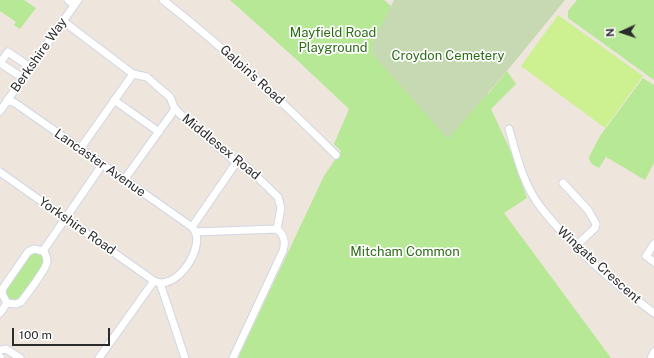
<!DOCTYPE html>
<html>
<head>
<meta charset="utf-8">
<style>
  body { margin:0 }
  #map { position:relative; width:654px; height:358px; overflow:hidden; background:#eee5dc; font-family:"Public Sans",sans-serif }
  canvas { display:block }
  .north { position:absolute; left:602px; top:12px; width:40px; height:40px; -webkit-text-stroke:3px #fff; paint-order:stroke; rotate:267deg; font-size:11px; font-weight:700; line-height:16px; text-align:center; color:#2b2b2b }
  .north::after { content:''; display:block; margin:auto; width:14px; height:18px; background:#2b2b2b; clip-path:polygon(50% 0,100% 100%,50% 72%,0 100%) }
  .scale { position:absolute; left:12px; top:328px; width:98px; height:18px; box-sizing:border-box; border:2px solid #2b2b2b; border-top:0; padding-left:5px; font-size:12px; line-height:14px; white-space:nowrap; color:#2b2b2b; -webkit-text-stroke:3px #fff; paint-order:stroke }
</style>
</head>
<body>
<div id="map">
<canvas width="654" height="358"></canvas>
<div class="north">N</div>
<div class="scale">100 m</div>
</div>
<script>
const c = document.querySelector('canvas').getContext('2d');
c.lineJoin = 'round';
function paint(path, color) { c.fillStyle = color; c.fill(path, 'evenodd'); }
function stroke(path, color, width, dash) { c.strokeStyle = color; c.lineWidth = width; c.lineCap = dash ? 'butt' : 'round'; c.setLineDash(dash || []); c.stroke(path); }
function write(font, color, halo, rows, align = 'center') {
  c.font = font + ' "Public Sans",sans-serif'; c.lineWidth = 3.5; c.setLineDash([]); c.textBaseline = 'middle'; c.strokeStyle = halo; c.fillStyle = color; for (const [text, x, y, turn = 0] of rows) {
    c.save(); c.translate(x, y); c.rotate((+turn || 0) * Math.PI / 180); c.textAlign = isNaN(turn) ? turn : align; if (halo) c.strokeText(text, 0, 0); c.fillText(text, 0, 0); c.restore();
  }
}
paint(new Path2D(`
  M 0,0 L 24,0 L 36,8 L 20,29 L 14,25 L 16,22 L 0,11 Z
  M 230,0 L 384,0 L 391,6 L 390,8 L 488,94 L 507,71 L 516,84 L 491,109 L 511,152 L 527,198 L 504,213 L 611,358 L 238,358 L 324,176 L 341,151 L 334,144 L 349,109 L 297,60 Z
  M 577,0 L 654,0 L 654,80 L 568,18 L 568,11 Z
  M 643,78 L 654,85 L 654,163 L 645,180 L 606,157 L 599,168 C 594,165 589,164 589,157 L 600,136 Z
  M 32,252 C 37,252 40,252 44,257 L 44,264 L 19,299 L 18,301 L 8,300 L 4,291 Z`), '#b7e895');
paint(new Path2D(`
  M 394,0 L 565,0 L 507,71 L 448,139 L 373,55 L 372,44 Z`), '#c7d9b2');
paint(new Path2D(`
  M 558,15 L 643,76 L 605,128 L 521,66 Z`), '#cdf090');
const minor = new Path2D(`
  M 68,0 L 74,5
  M 163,0 C 224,48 281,100 336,155
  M 63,21 L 133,74 L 147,77 L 157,86 L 170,97 L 174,107 L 179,113 L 237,163 L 246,166 L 278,197 L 281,208 L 277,229
  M 23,78 L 0,63 L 8,52 L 30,67
  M 7,100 L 15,103 L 192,227
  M 114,100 L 159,132
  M 0,111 L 78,0
  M 509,129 C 517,157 523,185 542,209 C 574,249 613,283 654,313
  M 80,149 L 133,74
  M 0,172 L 154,281 C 176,293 209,244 192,227 L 236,163
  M 124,180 L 175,109
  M 563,183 L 588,210 L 596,224 L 595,228 L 576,246
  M 195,232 L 277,229
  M 654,244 L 646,256 L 654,262
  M 160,283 L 185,358
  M 7,303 L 2,294 L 3,288 L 28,252 L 34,249 L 43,251 L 102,165
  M 0,313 L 7,303 L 16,304 L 21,302 C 26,295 46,270 47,262 C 47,257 46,254 43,251
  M 0,350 L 6,349 L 20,358
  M 0,357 L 1,358
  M 99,358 L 154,281
  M 233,358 L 283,251 C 286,241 284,235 277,229
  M 651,358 L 654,352`);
stroke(minor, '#d1d6e5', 9);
stroke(minor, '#fff', 7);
write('13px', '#2d6d16', '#fff', [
  ["Mayfield Road",333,33],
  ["Playground",333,48],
  ["Croydon Cemetery",448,56],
  ["Mitcham Common",405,252]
]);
write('13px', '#2b2b2b', '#fff', [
  ["Berkshire Way",39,55,-55],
  ["Galpin's Road",252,75,42],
  ["Middlesex Road",221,147,39],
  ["Lancaster Avenue",100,163,35],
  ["Yorkshire Road",77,226,35],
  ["Wingate Crescent",599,265,42]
]);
</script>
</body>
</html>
